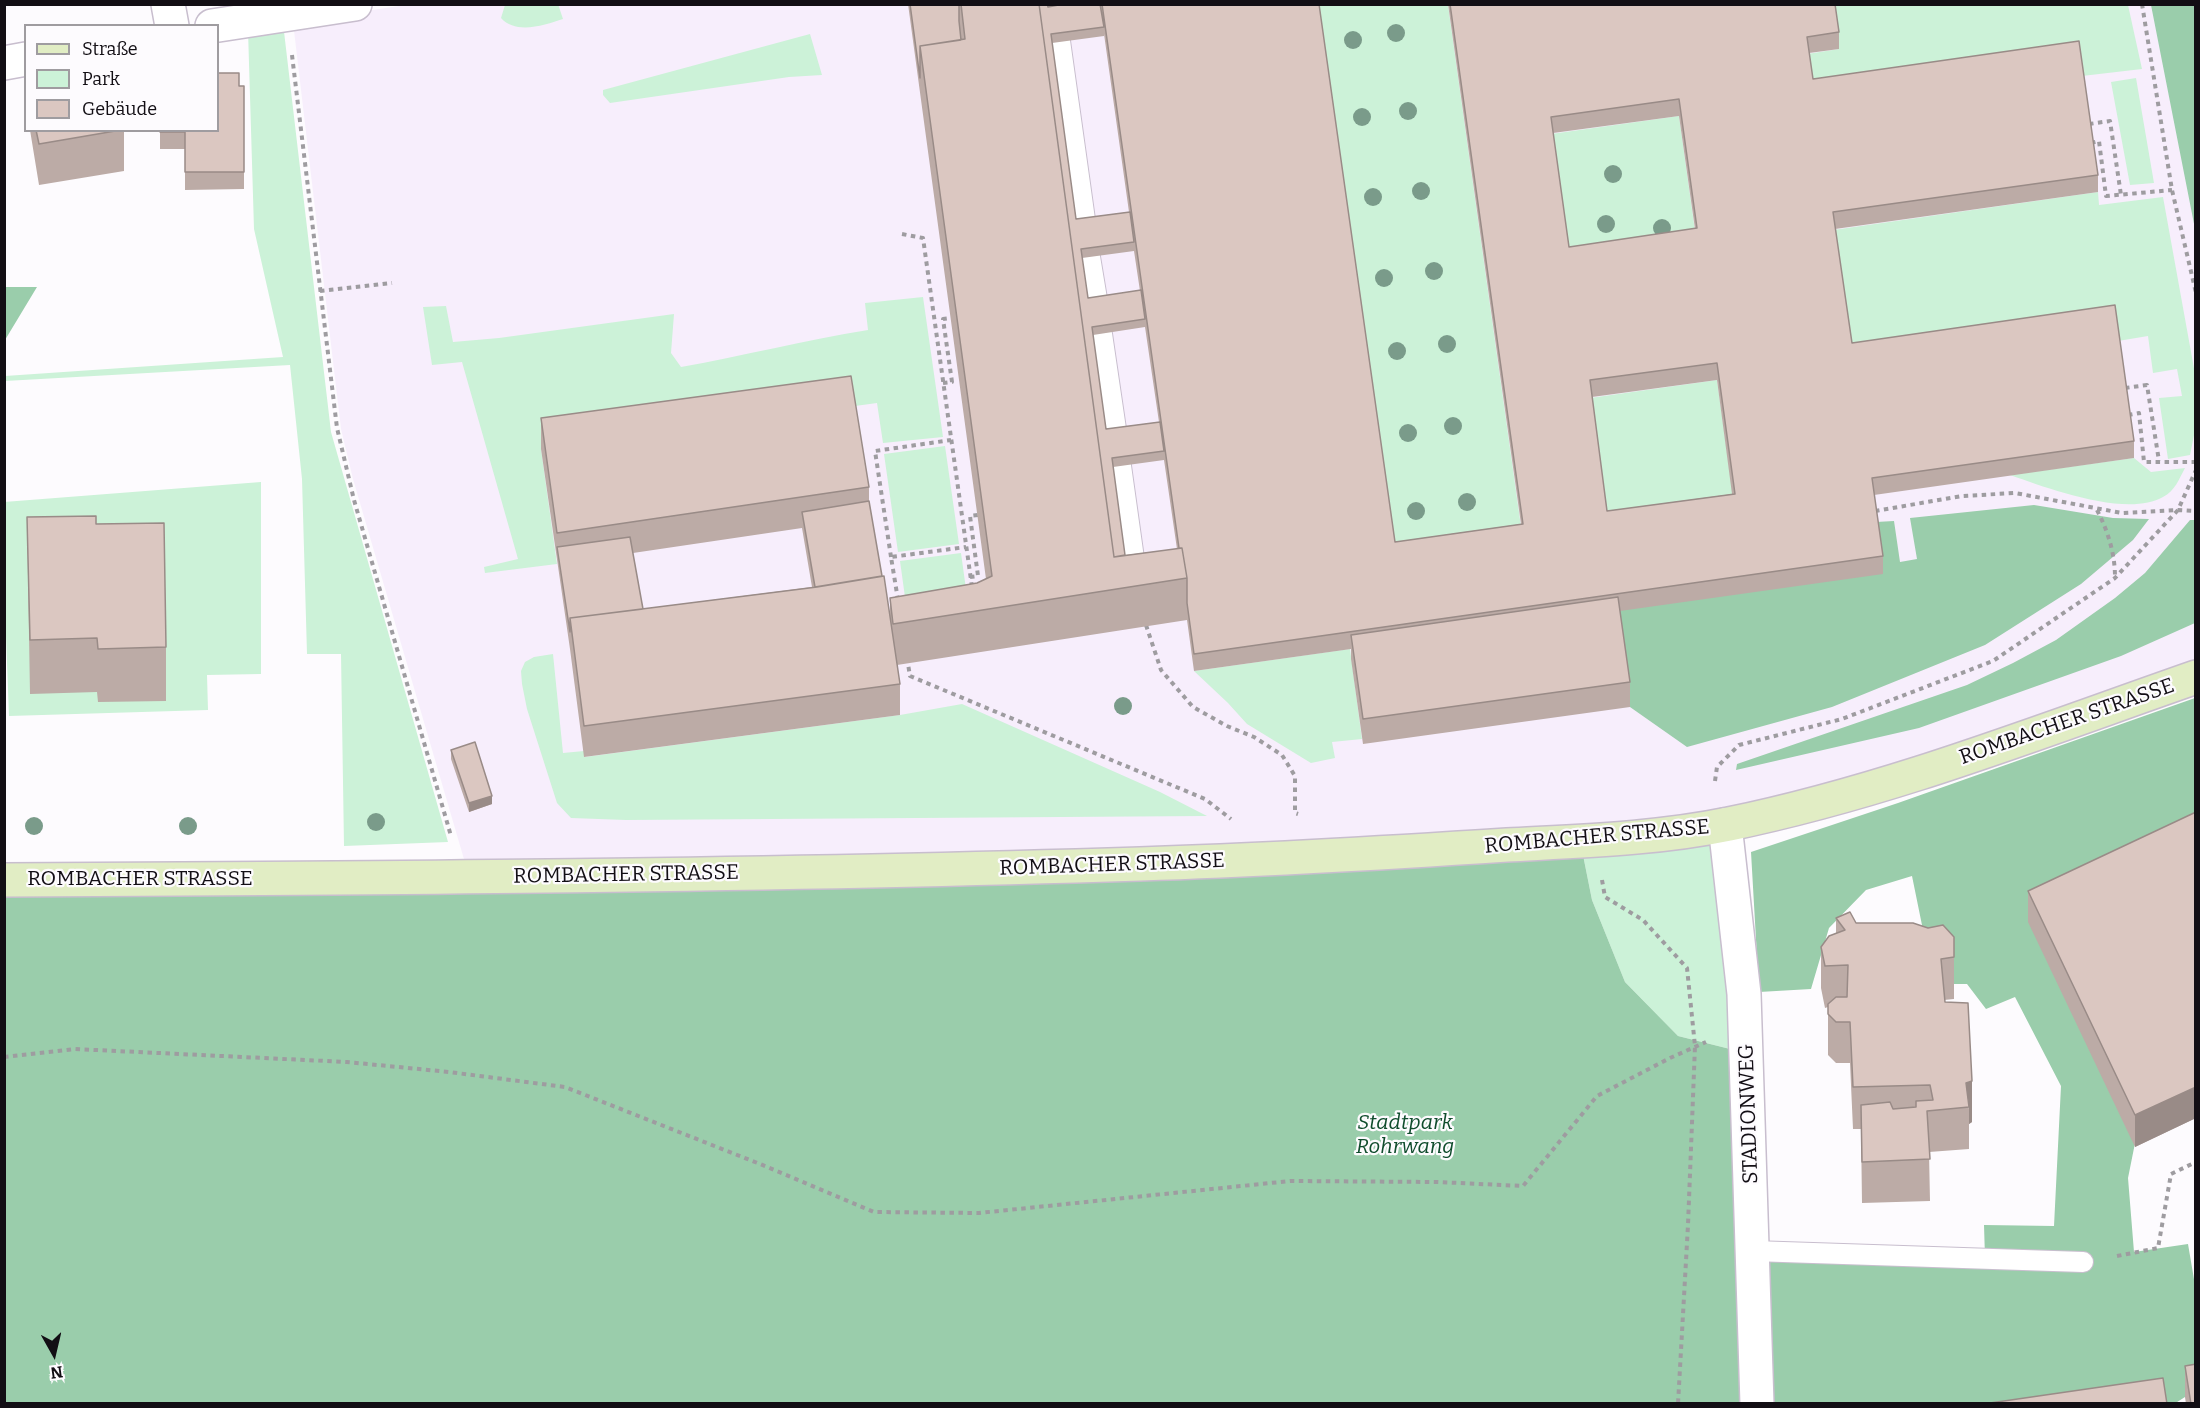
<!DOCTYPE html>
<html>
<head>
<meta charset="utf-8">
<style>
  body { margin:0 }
  #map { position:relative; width:2200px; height:1408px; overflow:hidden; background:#fdfbfe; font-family:Bitter,serif }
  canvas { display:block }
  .frame { position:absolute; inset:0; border:6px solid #120e14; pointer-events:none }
  .legend { position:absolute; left:24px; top:24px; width:195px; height:108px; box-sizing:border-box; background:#fdfbfe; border:2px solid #9f9ca0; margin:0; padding:8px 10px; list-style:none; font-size:18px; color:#120e14 }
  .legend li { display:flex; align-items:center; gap:12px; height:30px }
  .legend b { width:30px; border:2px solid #9f9ca0 }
  .north { position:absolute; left:24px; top:1324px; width:60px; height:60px; -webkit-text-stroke:4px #fdfbfe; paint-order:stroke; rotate:172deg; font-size:16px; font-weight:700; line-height:24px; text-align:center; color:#120e14 }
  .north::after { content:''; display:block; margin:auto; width:21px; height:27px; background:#120e14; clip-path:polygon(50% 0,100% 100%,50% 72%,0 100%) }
</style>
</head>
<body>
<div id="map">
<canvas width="2200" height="1408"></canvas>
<div class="frame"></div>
<ul class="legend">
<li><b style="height:8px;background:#e1edc4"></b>Straße</li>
<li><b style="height:16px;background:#ccf2d8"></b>Park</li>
<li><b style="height:16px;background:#dbc7c1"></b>Gebäude</li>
</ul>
<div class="north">N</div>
</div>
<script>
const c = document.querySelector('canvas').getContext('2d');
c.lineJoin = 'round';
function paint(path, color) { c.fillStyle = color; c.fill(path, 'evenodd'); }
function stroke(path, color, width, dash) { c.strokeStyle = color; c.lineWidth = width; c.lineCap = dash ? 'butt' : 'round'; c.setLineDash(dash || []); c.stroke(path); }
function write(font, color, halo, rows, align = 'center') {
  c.font = font + ' Bitter,serif'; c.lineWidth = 4.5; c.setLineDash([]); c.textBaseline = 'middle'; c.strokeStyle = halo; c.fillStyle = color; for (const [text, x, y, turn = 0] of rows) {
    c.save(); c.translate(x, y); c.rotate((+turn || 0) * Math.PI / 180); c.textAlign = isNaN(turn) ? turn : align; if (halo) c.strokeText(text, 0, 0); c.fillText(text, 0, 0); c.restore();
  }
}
paint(new Path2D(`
  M 412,4 L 2195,5 L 2195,665 L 1908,767 L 1712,818 L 1336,846 L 466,866 L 353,479 L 341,429 L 293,22 Z`), '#f7eefc');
paint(new Path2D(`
  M 558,4 L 563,19 C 545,25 516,35 501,18 L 505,5 Z
  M 1317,5 L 1448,5 L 1523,541 L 1395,559 Z
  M 1801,5 L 2128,5 L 2142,69 L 2082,76 L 1813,96 L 1807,54 L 1839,49 Z
  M 283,23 L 331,432 L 448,842 L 344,846 L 341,654 L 307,654 L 302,479 L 290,365 L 5,381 L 5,376 L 283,357 L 254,229 L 248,30 Z
  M 810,34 L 822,75 L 789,77 L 610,103 L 603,95 L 603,90 Z
  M 2136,78 L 2154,183 L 2130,185 L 2111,82 Z
  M 1679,116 L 1697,245 L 1569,264 L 1551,134 Z
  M 2098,192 L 2099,205 L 2163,197 L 2195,374 L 2195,430 L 2190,455 L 2168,459 L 2159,398 L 2182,396 L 2177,369 L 2153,373 L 2148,336 L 2118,341 L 1852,360 L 1833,230 Z
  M 923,297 L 943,437 L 883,443 L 877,403 L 541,449 L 557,564 L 485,573 L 484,567 L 518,559 L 462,362 L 432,365 L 423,307 L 446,306 L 453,342 L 499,338 L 674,314 L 671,353 L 681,367 C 743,356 805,340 868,330 L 865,303 Z
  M 1717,380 L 1735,511 L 1607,528 L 1590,398 Z
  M 945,446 L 959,544 L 898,552 L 884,454 Z
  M 2134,458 L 2151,472 L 2185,468 C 2179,479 2175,491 2163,497 C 2127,518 2047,488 2010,475 Z
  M 261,482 L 261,674 L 207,675 L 208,710 L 9,716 L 4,583 L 4,502 Z
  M 961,553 L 970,618 L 909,626 L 900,561 Z
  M 1350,649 L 1362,739 L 1332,742 L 1335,758 L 1311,763 L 1247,724 L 1228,703 L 1194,671 Z
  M 553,654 L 563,753 L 584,751 L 585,757 L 900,715 L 962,704 L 1160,792 L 1207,816 L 626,820 L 571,818 L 557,803 L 527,709 L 522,684 L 521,671 L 525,662 L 534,657 Z
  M 1715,842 L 1738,1051 L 1678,1036 L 1625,982 L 1592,900 L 1583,855 Z`), '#ccf2d8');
paint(new Path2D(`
  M 2151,5 L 2195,5 L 2195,229 Z
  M 5,287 L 37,287 L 5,340 L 4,287 Z
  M 2034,505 L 2113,518 L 2149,519 L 2133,540 L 2081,584 L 1985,645 L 1832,707 L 1687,747 L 1630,707 L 1617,611 L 1876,522 L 1894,521 L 1900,562 L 1917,559 L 1910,518 Z
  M 2190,520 L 2195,520 L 2195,623 L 2121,656 L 1919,728 L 1736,770 L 1737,764 L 1967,685 L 2013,663 L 2056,640 L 2115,598 L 2145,573 Z
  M 2195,698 L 2195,844 L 2128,1178 L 2134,1252 L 2188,1244 L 2196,1291 L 2195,1396 L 2185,1397 L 2174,1404 L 1757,1403 L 1753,1251 L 1985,1258 L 1984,1225 L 2054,1226 L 2061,1086 L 2015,997 L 1986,1009 L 1967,984 L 1934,984 L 1912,876 L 1866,890 L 1829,928 L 1811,989 L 1759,992 L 1751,852 L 1898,803 Z
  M 1583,855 L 1592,900 L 1625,982 L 1678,1036 L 1738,1051 L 1750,1403 L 5,1403 L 4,893 L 741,884 L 1284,875 Z`), '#9acdab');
const service = new Path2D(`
  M 1060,41 L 1086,227
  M 1090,257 L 1098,305
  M 1102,334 L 1117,436
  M 1121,466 L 1137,580
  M 1753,1251 L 2083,1262`);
const minor = new Path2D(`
  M 168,4 L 172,26
  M 212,26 L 355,4
  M 4,63 L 26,59
  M 1725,825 L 1744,994 L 1757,1404`);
const secondary = new Path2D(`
  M 4,880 C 383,878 762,876 1140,864 C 1263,860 1385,853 1507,845 C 1581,841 1656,839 1729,824 C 1889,791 2041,731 2196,677`);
stroke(service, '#c8bece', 22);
stroke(minor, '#c8bece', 36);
stroke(secondary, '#c8bece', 36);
stroke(new Path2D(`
  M 2142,4 L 2172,190 L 2196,293
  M 292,55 L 337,428 L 354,500 L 451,836
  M 2089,124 L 2110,121 L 2121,195
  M 2091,143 L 2099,141 L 2106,196 L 2172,190
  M 902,234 L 923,238 L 972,587
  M 320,291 L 392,283
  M 943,383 L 952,382 L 943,319 L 951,318
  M 2125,388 L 2147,385 L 2159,461
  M 2128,415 L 2139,413 L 2144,462 L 2196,462
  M 2097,510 C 2108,531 2115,554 2115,577
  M 1875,511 L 1962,496 L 2015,493 L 2122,513 L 2178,510 L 2196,511
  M 891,557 L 875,451 L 951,440
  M 970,577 L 978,576 L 970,516 L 978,515
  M 898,600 L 891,557 L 966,547
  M 1146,625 L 1161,670 L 1193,707 L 1227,726 L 1254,737 L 1282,755 L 1295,776 L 1295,813 L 1298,814
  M 907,658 L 910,676 L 1205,799 L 1231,819
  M 1715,781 L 1717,767 L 1739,745 L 1842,719 L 1993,661 L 2115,578 L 2178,510 L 2196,470
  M 1602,880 L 1605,897 L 1643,920 L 1687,968 L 1695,1046 L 1688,1225 L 1678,1404
  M 4,1057 L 75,1049 L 347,1062 L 449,1072 L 565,1087 L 760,1164 L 874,1212 L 979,1213 L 1290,1181 L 1438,1182 L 1523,1186 L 1597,1096 L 1670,1058 L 1706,1042
  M 2117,1256 L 2158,1248 L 2171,1174 L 2196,1162`), '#9e9ca0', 4, [4.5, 4.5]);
stroke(service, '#fff', 20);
stroke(minor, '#fff', 33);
stroke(secondary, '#e1edc4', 33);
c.fillStyle = '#7a9b8a';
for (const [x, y] of [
  [1396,33],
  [1353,40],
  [1408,111],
  [1362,117],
  [1613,174],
  [1421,191],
  [1373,197],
  [1606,224],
  [1662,228],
  [1434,271],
  [1384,278],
  [1447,344],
  [1397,351],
  [1453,426],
  [1408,433],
  [1467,502],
  [1416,511],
  [1123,706],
  [376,822],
  [34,826],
  [188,826]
]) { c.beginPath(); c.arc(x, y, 9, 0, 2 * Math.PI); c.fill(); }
paint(new Path2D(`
  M 908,4 L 1047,4 L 1048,7 L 1064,4 L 1319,4 L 1395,542 L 1521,524 L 1448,4 L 1835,4 L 1839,32 L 1839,49 L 1809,53 L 1813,79 L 2098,175 L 2098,192 L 1835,229 L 1852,343 L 2134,441 L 2134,458 L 1874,495 L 1883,556 L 1883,574 L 1620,611 L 1630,682 L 1630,707 L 1363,744 L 1351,659 L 1351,649 L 1194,671 L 1187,620 L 897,665 L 900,684 L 900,715 L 584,757 L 570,649 L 541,449 L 541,418 L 869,487 L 869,501 L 882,576 L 890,614 L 890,598 L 977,583 L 986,579 ZM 1104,34 L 1129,212 L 1076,219 L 1052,43 L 1104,36 ZM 1679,116 L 1695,229 L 1569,247 L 1553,133 ZM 1134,251 L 1140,291 L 1088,298 L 1082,258 ZM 1145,327 L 1159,422 L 1106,429 L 1093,335 ZM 1717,380 L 1732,494 L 1607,511 L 1592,397 ZM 1164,460 L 1177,549 L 1125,555 L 1113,467 ZM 802,528 L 812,587 L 643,609 L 633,553 Z
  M 239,86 L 244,86 L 244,189 L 185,190 L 185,149 L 160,149 L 160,130 Z
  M 30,130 L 124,130 L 124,171 L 39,185 Z
  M 27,517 L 96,524 L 166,647 L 166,701 L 98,702 L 97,692 L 30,694 Z
  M 451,750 L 492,804 L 469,812 L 451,759 Z
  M 2196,812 L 2196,1118 L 2135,1147 L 2028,922 L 2028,891 Z
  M 1836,918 L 1856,923 L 1954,957 L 1954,999 L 1944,1000 L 1972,1122 L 1969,1124 L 1969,1149 L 1929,1152 L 1930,1201 L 1862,1203 L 1861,1129 L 1853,1129 L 1850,1063 L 1836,1063 L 1828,1055 L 1828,1007 L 1825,1008 L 1821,988 L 1821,947 L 1836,933 Z
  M 2185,1366 L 2196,1404 L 2186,1404 L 2185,1397 Z`), '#bcaba6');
paint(new Path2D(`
  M 492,796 L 492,804 L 469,812 L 469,803 Z
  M 1972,1081 L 1972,1122 L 1969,1124 L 1969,1107 L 1966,1083 Z
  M 2196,1087 L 2196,1118 L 2135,1147 L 2135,1115 Z`), '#998b87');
const building = new Path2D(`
  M 910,4 L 959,4 L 959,21 L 961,40 L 920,46 L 920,78 Z
  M 961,4 L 1039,4 L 1114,557 L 1182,548 L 1187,578 L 893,624 L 890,598 L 977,583 L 992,576 L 920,46 L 965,39 Z
  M 1039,4 L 1047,4 L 1048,7 L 1064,4 L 1100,4 L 1104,27 L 1051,34 L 1076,219 L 1130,212 L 1134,242 L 1081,249 L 1088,298 L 1141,290 L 1145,319 L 1092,327 L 1106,429 L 1160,422 L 1164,451 L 1112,458 L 1125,555 L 1114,557 Z
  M 1102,4 L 1319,4 L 1395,542 L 1523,524 L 1450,4 L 1835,4 L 1839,32 L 1807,37 L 1813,79 L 2079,41 L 2098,175 L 1833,212 L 1852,343 L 2115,305 L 2134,441 L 1872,478 L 1883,556 L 1194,654 L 1187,603 L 1187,578 L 1182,548 L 1179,548 ZM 1679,99 L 1697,228 L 1569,247 L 1551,117 ZM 1717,363 L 1735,494 L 1607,511 L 1590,380 Z
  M 218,73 L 239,73 L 239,86 L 244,86 L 244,172 L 185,172 L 185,132 L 160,132 L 160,130 L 218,130 Z
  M 36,130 L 121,130 L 39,144 Z
  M 851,376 L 869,487 L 557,533 L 541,418 Z
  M 869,501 L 882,576 L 815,587 L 802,512 Z
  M 96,516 L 96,524 L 164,523 L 166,647 L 98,649 L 97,638 L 30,640 L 27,517 Z
  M 630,537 L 643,609 L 570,618 L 570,632 L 557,547 Z
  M 884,576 L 900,684 L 584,726 L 570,618 L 817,587 Z
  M 1618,597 L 1630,682 L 1363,719 L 1351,635 Z
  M 475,742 L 492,796 L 469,803 L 451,750 Z
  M 2196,812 L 2196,1087 L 2135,1115 L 2028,891 Z
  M 1850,912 L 1856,923 L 1913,923 L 1928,928 L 1943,925 L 1954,937 L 1954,957 L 1941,959 L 1945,1002 L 1968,1003 L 1972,1081 L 1966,1083 L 1969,1107 L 1927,1111 L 1930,1159 L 1862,1162 L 1861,1105 L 1890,1102 L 1893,1109 L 1916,1107 L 1916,1101 L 1933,1100 L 1930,1085 L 1853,1087 L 1850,1022 L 1836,1022 L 1828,1014 L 1828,1004 L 1836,997 L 1847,997 L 1848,965 L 1825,966 L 1821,947 L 1829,936 L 1845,930 L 1836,918 Z
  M 2196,1364 L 2196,1404 L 2191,1404 L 2185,1366 Z
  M 2163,1378 L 2167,1404 L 1983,1404 Z`);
paint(building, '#dbc7c1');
stroke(building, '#998b87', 1.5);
write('21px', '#120e14', '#fdfbfe', [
  ["ROMBACHER STRASSE",2067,722,-19],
  ["ROMBACHER STRASSE",1597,837,-5],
  ["ROMBACHER STRASSE",1112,865,-2],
  ["ROMBACHER STRASSE",626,875,-1],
  ["ROMBACHER STRASSE",140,879],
  ["STADIONWEG",1749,1114,-92]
]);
write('italic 21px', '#0f4c2c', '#fdfbfe', [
  ["Stadtpark",1405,1123],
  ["Rohrwang",1405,1147]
]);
</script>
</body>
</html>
